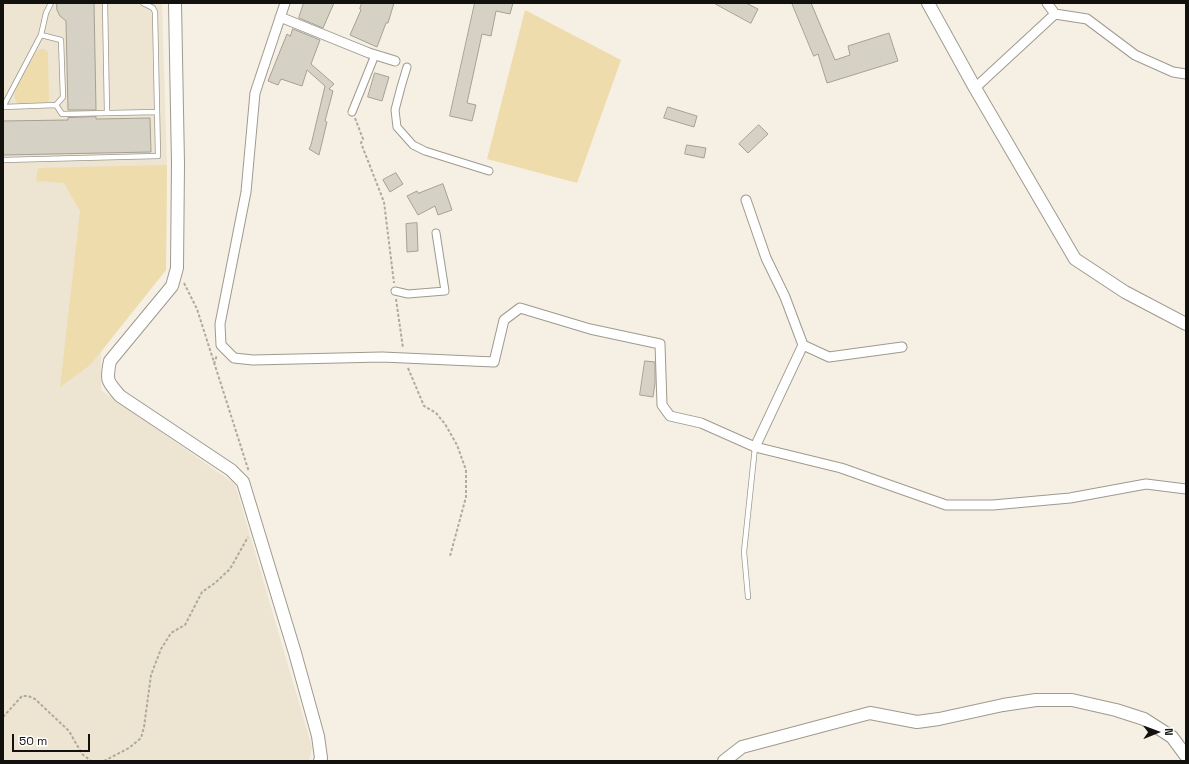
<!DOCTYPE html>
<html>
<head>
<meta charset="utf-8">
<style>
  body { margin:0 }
  #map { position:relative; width:1189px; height:764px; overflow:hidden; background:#f5f0e3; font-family:"Space Grotesk",sans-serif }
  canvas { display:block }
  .frame { position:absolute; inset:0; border:4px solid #12110d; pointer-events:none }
  .north { position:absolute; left:1137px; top:712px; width:40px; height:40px; -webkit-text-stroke:3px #fff; paint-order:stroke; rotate:89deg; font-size:11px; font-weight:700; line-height:16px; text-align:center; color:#12110d }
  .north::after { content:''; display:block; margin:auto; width:14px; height:18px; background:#12110d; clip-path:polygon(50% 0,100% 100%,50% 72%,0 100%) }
  .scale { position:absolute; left:12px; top:734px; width:78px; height:18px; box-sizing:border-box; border:2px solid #12110d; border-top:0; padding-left:5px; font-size:12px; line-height:14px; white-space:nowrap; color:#12110d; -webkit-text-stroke:3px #fff; paint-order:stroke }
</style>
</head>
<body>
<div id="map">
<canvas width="1189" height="764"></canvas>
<div class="frame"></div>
<div class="north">N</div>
<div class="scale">50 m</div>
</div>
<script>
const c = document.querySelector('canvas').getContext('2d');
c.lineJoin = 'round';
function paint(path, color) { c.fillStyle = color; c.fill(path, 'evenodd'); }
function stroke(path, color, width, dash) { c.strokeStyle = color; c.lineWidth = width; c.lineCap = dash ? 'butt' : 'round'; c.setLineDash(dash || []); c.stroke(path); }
paint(new Path2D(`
  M 3,3 L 162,3 L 167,165 L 166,270 L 101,352 L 101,390 L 235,484 L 312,747 L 309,761 L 3,761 Z`), '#ede5d1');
paint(new Path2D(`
  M 525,10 L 621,60 L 577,183 L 487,159 Z
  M 40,49 L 45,49 L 48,53 L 49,100 L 48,102 L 19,104 C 14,100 14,96 15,90 L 36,52 Z
  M 167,165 L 166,270 L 90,365 L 60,387 L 80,211 L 64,183 L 36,181 L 38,168 Z`), '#efdcad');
const building = new Path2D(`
  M 57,3 L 94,3 L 96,110 L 68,110 L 66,21 L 60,16 L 57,10 Z
  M 304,3 L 334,3 L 323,28 L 299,18 Z
  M 362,3 L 394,3 L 388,23 L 386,23 L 377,47 L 350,35 L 361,10 L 360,9 Z
  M 475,3 L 513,3 L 510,14 L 496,11 L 491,36 L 482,34 L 467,103 L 476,105 L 472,121 L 450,116 Z
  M 714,3 L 746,3 L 758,9 L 751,23 Z
  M 792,3 L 811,3 L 835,60 L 850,55 L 848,46 L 889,33 L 898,61 L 827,83 L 818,54 L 814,56 Z
  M 293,29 L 320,40 L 311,64 L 334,84 L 329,89 L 333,91 L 325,121 L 327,122 L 319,155 L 309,149 L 311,145 L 325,86 L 307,70 L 302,86 L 281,79 L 278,85 L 268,81 L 287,34 L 290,36 Z
  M 375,73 L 389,77 L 382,101 L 368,97 Z
  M 668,107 L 697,116 L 694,127 L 664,118 Z
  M 96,117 L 96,119 L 150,118 L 151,152 L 3,155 L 3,121 L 68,120 L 68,118 Z
  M 759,125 L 768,134 L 748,153 L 739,144 Z
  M 687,145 L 706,148 L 704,158 L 685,154 Z
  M 396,173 L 403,184 L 390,192 L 383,180 Z
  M 443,184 L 452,210 L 438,215 L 435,206 L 418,215 L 407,196 L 417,191 L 418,193 Z
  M 417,223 L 418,251 L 407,252 L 406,224 Z
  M 645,361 L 655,362 L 655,383 L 653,397 L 640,395 Z`);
paint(building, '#d6d1c5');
stroke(building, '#a5a094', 1);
const service = new Path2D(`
  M 105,3 L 107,113
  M 56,105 L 62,114 L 157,112
  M 3,107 L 56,105 L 63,97 L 61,40 L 41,35
  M 3,107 L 41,35 L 46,13 L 51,3
  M 3,160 L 158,156 L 155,12 L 153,8 L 143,3
  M 748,597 L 744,552 L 755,447`);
const pedestrian = new Path2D(`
  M 407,67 L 401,87 L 395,110 L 397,127 L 413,145 L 425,151 L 489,171
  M 352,112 L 375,55
  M 395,291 L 408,294 L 445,291 L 436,233`);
const minor = new Path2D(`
  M 285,3 L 255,93 L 246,192 L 220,324 L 221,345 L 234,358 L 253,360 L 382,357 L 494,362 L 504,320 L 520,308 L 590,329 L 660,344 L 662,405 L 670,416 L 701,423 L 755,447 L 841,468 L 946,505 L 993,505 L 1070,498 L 1146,484 L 1186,489
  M 1047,3 L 1055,14 L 1087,19 L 1135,55 L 1173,72 L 1186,74
  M 280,17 L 369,53 L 395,61
  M 975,88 L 1055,14
  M 746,200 L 766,258 L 785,297 L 803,345 L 755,447
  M 803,345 L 829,357 L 902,347`);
const tertiary = new Path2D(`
  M 175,3 L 178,164 L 177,268 L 172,286 L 110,361 C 106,381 107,381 120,396 L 231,470 L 243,482 L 295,653 L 318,736 L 321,758 L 320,761
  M 928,3 L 975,88 L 1075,259 L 1125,292 L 1186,324
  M 724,761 L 742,747 L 870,713 L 917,722 L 939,719 L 1003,705 L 1036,700 L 1072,700 L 1116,710 L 1144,719 L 1172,737 L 1186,756`);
stroke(service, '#9f9a8e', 6);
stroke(pedestrian, '#9f9a8e', 9);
stroke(minor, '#9f9a8e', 11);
stroke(tertiary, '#9f9a8e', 14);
stroke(new Path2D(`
  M 355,118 L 363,139 L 361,143 L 384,202 L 394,283
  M 184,283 L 197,309 L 249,472
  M 396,299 L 403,348
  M 214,364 L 217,355
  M 408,368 L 424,406 L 436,413 L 445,424 L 457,445 L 466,470 L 466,497 L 450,556
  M 3,717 L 22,696 L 28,696 L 35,699 L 69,731 L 82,754 L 91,761
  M 104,761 L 129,748 L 141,738 L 144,727 L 151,675 L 161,649 L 171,633 L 185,625 L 202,592 L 215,583 L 230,569 L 248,537`), '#adaaa0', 2, [3, 2]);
stroke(service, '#fff', 4.5);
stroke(pedestrian, '#fff', 7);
stroke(minor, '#fff', 9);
stroke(tertiary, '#fff', 12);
</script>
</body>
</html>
